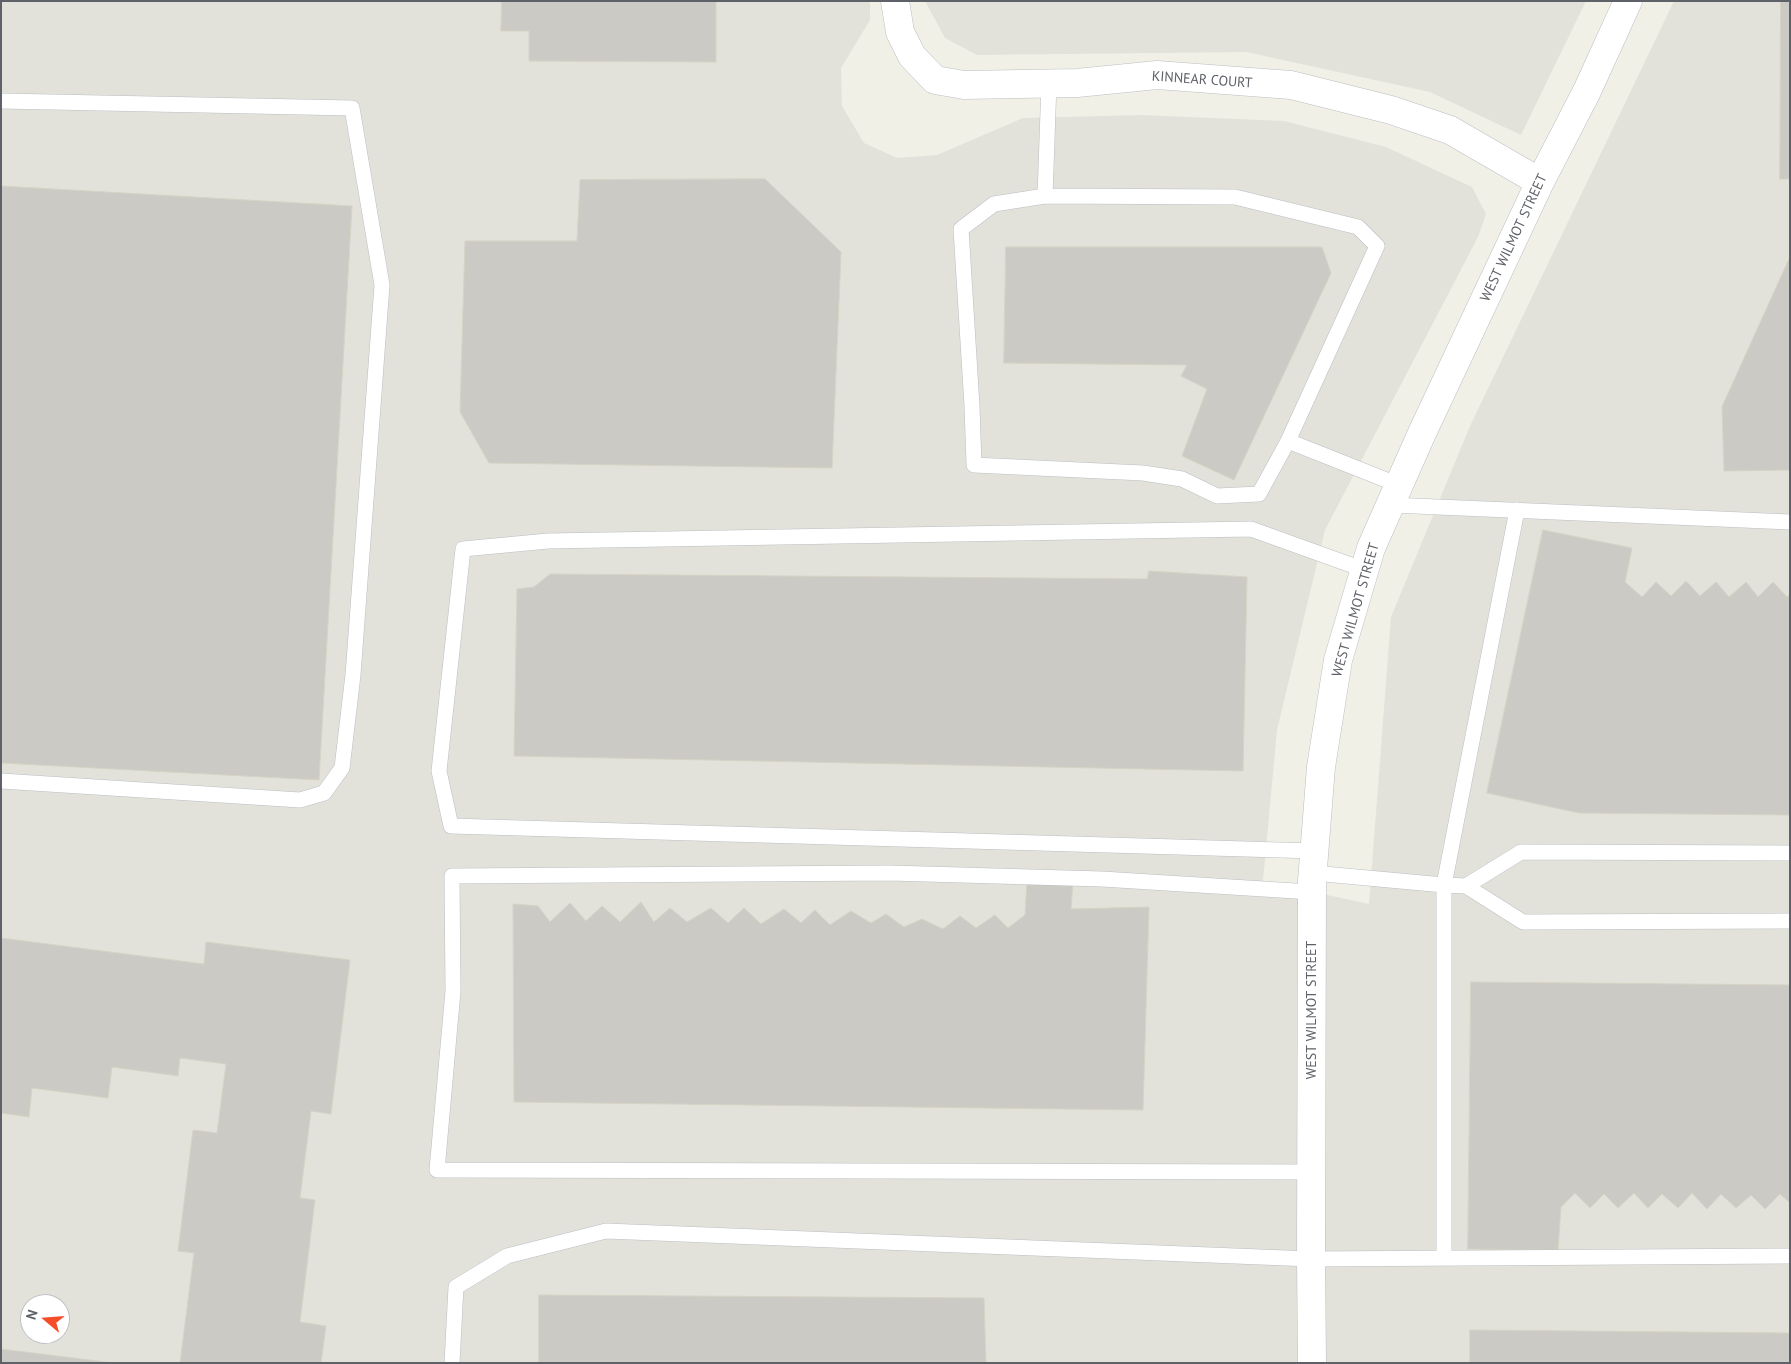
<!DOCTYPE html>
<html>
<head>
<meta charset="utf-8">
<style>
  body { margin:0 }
  #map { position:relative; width:1791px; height:1364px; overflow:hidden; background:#f1f0e7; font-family:"PT Sans",sans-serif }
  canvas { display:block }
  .frame { position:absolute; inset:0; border:2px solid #5e6268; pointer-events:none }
  .north { position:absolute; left:20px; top:1294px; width:50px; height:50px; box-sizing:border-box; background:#fff; border:1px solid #bfc0c3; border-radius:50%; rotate:288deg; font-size:14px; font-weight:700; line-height:20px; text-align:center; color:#5e6268 }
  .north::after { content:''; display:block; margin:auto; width:18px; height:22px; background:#f54d29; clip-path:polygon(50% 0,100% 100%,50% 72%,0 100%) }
</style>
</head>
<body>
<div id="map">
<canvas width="1791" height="1364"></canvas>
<div class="frame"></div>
<div class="north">N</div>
</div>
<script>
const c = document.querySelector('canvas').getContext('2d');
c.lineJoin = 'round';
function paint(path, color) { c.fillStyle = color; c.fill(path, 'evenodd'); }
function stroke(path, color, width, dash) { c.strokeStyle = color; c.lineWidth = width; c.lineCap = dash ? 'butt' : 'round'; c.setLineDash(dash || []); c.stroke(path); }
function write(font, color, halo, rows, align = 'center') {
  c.font = font + ' "PT Sans",sans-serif'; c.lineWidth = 4; c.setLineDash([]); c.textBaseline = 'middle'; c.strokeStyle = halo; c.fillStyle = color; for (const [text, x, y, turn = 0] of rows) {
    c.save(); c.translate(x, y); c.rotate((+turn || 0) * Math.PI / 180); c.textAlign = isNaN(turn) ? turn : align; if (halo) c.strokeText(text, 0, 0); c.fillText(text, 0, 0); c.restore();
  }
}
paint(new Path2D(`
  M 1,1 L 870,1 L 870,20 L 841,68 L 842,106 L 864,143 L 897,158 L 937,155 L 1023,118 L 1142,115 L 1284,121 L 1386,147 L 1472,187 L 1486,214 L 1478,237 L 1325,530 L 1277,730 L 1263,881 L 1369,904 L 1391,617 L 1470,426 L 1674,1 L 1790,1 L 1790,1363 L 1,1363 ZM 30,1304 L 60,1304 L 60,1334 L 30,1334 Z
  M 925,1 L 1586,1 L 1521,135 L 1430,92 L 1246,52 L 977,55 L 945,38 Z`), '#e2e2db');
const building = new Path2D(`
  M 502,1 L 716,1 L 716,62 L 529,61 L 529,31 L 501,31 Z
  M 1781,1 L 1790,1 L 1790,179 L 1780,179 Z
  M 765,179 L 841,252 L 832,468 L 489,463 L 460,412 L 465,241 L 577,241 L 580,180 Z
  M 1,186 L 352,206 L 319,780 L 1,763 Z
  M 1006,247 L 1322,247 L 1331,273 L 1234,480 L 1182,456 L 1207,389 L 1181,376 L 1187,365 L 1004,363 Z
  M 1790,257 L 1790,470 L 1724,471 L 1722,407 Z
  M 1543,530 L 1632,548 L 1625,582 L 1642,597 L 1656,582 L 1671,596 L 1686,581 L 1700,596 L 1716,582 L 1729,597 L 1746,582 L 1758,597 L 1773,582 L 1787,597 L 1790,595 L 1790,815 L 1579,813 L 1487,793 Z
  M 1149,571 L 1247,577 L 1243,771 L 514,756 L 517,589 L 534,587 L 550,574 L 1147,579 Z
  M 1073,881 L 1071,909 L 1149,907 L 1143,1110 L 514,1102 L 513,904 L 538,906 L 550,922 L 570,903 L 586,921 L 602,906 L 620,922 L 641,902 L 654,922 L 670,908 L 687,922 L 711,908 L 728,923 L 744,908 L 761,924 L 784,909 L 801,923 L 815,910 L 830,925 L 851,911 L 871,923 L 886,914 L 904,927 L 922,919 L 943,929 L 960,916 L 976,928 L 995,915 L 1008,928 L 1025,915 L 1027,882 Z
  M 1,938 L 204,964 L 206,942 L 350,960 L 331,1114 L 311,1111 L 300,1198 L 315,1200 L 300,1322 L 326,1326 L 321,1363 L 180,1363 L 194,1253 L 178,1251 L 193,1130 L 217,1133 L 226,1064 L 180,1058 L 178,1076 L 112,1067 L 108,1098 L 32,1088 L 29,1117 L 1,1113 Z
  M 1471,982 L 1790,985 L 1790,1203 L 1780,1194 L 1765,1209 L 1751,1195 L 1736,1208 L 1721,1194 L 1707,1209 L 1692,1193 L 1678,1208 L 1662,1194 L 1648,1208 L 1634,1193 L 1618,1208 L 1604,1194 L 1590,1208 L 1575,1193 L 1561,1207 L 1558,1250 L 1468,1249 Z
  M 539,1295 L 984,1298 L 986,1363 L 539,1363 Z
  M 1470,1330 L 1790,1333 L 1790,1363 L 1470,1363 Z
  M 1,1349 L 114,1363 L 1,1363 Z`);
paint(building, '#cccac4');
stroke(building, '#d7d3c5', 1);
const lane = new Path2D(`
  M 1049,83 L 1045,196 L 1235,197 L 1358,227 L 1377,246 L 1288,441 L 1399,485
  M 1,101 L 352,108 L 382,285 L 353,675 L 342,768 L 324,793 L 300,800 L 1,781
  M 1045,196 L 994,204 L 961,229 L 972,406 L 974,465 L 1143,473 L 1182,479 L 1217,496 L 1259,494 L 1288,441
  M 1391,505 L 1790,522
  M 1315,851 L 451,826 L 439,771 L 463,549 L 548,541 L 1251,529 L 1365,570
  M 1313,873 L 1444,885 L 1466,886 L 1523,922 L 1790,921
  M 1466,886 L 1521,852 L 1790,853
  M 1312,892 L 1102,879 L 890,873 L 452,876 L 453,991 L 437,1170 L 1312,1172
  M 1444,1258 L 1444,885 L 1517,510
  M 452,1363 L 456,1287 L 507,1256 L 606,1231 L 1311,1259 L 1790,1256`);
const street = new Path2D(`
  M 895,1 L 900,32 L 912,56 L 935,80 L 964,85 L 1077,83 L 1157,75 L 1291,85 L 1391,110 L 1450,130 L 1540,182
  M 1312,1363 L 1311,1259 L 1312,881 L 1321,767 L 1338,660 L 1371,548 L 1422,433 L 1540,182 L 1587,91 L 1628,1`);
stroke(lane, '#bbbec3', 16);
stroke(street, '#bbbec3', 29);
stroke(lane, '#fff', 15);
stroke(street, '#fff', 28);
write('14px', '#5e6268', '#fff', [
  ["KINNEAR COURT",1202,80,4],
  ["WEST WILMOT STREET",1514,238,-65],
  ["WEST WILMOT STREET",1356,610,-74],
  ["WEST WILMOT STREET",1312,1010,-90]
]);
</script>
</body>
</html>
